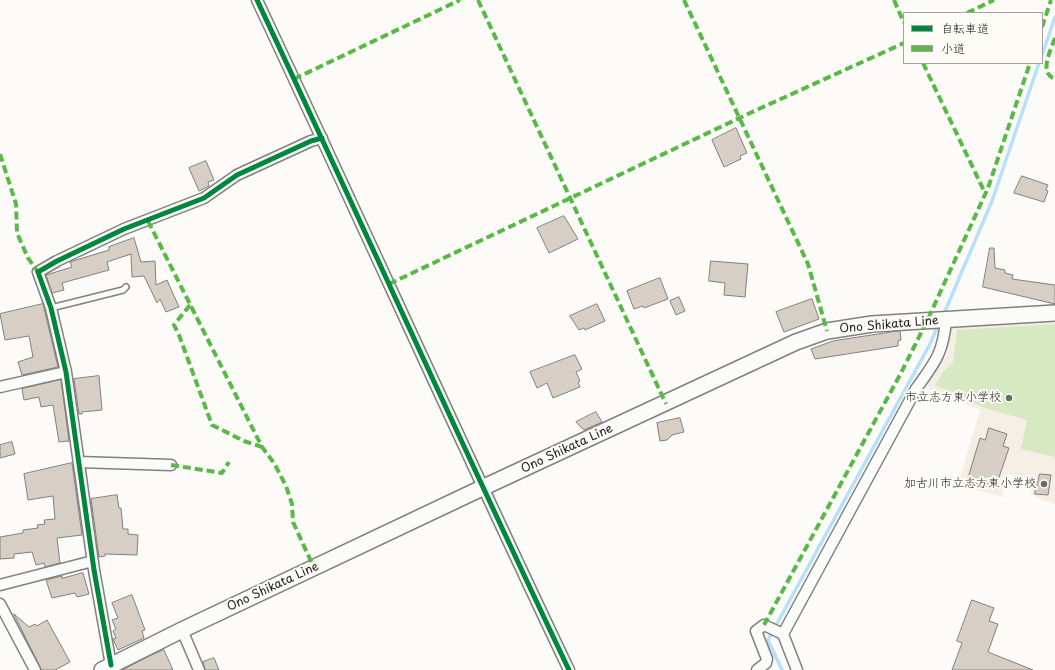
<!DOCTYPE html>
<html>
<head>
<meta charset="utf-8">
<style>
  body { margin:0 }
  #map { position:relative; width:1055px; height:670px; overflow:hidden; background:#fcfbf8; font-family:"Playpen Sans","Klee One",sans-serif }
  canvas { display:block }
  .legend { position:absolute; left:903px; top:12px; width:140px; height:52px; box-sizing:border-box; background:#fdfcf7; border:1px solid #a3a29f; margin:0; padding:5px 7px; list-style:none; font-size:12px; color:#1c1c1c }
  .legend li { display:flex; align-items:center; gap:8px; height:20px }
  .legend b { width:20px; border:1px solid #a3a29f }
</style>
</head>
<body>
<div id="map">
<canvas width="1055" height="670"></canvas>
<ul class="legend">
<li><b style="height:5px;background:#00873e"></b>自転車道</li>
<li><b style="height:5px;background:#58b947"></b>小道</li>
</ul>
</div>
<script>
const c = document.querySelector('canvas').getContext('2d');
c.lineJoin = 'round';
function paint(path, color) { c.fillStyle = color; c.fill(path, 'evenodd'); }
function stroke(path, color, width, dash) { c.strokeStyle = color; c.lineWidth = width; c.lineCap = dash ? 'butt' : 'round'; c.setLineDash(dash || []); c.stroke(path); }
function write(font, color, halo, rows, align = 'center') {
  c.font = font + ' "Playpen Sans","Klee One",sans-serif'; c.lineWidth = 4; c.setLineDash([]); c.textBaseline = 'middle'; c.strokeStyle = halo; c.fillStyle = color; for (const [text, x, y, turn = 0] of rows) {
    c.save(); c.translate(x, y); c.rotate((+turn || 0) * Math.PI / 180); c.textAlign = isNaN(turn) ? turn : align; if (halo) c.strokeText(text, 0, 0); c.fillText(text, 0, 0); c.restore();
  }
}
paint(new Path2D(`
  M 1055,319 L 1055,504 L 1044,501 L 1031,494 L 1033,480 L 1008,474 L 1002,497 L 958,485 L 980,410 L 923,387 L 937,365 L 946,358 L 950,324 Z`), '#f5eee4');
paint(new Path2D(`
  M 1055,324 L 1055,457 L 1021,449 L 1027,420 L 985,408 L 935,385 L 944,371 L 953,362 L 957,330 Z`), '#d6e9c3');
stroke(new Path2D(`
  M 1042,55 L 1055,17
  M 943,316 L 992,201 L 1039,63
  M 782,670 L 768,640 L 930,344 L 939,323`), '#b7e1fa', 3.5);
const building = new Path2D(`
  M 736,128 L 747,153 L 740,156 L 741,159 L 724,167 L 712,140 Z
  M 206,161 L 214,180 L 208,182 L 209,186 L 199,191 L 189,168 Z
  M 1022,176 L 1048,185 L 1046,190 L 1048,191 L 1044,202 L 1014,193 Z
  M 564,216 L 578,239 L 549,253 L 537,228 Z
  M 134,238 L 141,262 L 155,261 L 156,285 L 167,280 L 179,307 L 166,312 L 160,299 L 157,303 L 144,276 L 132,277 L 131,254 L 107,262 L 109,270 L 62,283 L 64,290 L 52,293 L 46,275 L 72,267 L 70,262 L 73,261 L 109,250 L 109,247 Z
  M 990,248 L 994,248 L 995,268 L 1005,270 L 1005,273 L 1013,275 L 1012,279 L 1055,285 L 1055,304 L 983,287 Z
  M 711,261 L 748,264 L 745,297 L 724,295 L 725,283 L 709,281 Z
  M 660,278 L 668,299 L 644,308 L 643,306 L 634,309 L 627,291 Z
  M 679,297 L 685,311 L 676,315 L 670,301 Z
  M 812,299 L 819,319 L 784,332 L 776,312 Z
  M 43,304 L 58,367 L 22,375 L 18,362 L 33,357 L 29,336 L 5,340 L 0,314 Z
  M 597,304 L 605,321 L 585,330 L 584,328 L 579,330 L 570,316 Z
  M 900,331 L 901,340 L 898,341 L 898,346 L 815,359 L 811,349 L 833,341 Z
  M 575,355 L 582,369 L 576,372 L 580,381 L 578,382 L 580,387 L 553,398 L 547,383 L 537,388 L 530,372 Z
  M 99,376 L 102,410 L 82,412 L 82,414 L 79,414 L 74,379 Z
  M 61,380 L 69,441 L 59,442 L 53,405 L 41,407 L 39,397 L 24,400 L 22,389 Z
  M 596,412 L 602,422 L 600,423 L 584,430 L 576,422 Z
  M 680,418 L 684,432 L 672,435 L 667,440 L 660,441 L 657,423 Z
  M 989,428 L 1007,434 L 1003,446 L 1009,448 L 995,489 L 967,481 L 980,438 L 985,440 Z
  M 12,442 L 15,454 L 0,458 L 0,445 Z
  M 72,463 L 82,535 L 57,538 L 60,563 L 45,567 L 44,563 L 36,565 L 32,552 L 14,554 L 14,558 L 0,559 L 0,537 L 23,533 L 23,530 L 38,528 L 37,525 L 45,524 L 44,520 L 55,519 L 53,496 L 28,500 L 24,474 Z
  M 1040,474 L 1051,475 L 1048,495 L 1035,494 Z
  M 117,495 L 119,508 L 121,508 L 123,529 L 128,529 L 128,534 L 138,535 L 137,555 L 105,554 L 105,556 L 99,557 L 91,499 Z
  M 83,573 L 89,594 L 77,597 L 75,593 L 52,598 L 46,580 L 62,576 L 62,578 Z
  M 132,595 L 145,630 L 142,631 L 144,638 L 118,650 L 113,639 L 116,638 L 113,631 L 116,629 L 112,620 L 118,618 L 112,603 Z
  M 972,600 L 994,608 L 989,621 L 998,624 L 988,652 L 1033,670 L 952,670 L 962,643 L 957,641 Z
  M 14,614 L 29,627 L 35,624 L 37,626 L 47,620 L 70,662 L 55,670 L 42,670 Z
  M 164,650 L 173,670 L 122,670 L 149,656 Z
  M 214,658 L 219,670 L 205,670 L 203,662 Z`);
paint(building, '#d7cfc6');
stroke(building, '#81807f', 1);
const service = new Path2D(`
  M 51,308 L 123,290 L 126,287`);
const minor = new Path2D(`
  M 257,0 C 362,223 463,448 569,670
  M 0,387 L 66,372
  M 79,462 L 171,465
  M 0,585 L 93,561
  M 0,604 L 35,670
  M 182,630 L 199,670
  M 783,634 L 916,389 C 935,362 943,354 946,320
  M 111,665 L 94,570 L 66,372 L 51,308 L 38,272 L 57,261 L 124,229 L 204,198 L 237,175 L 311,141 L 322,138
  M 757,670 L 766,663 L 767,659 L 756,631 L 764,625 L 783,634 L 797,670`);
const secondary = new Path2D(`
  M 102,670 L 182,630 L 482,488 L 796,342 L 827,331 L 872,324 L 1055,313`);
stroke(service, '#81807f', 8);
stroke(minor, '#81807f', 13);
stroke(secondary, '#81807f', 18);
stroke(service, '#fbfbf9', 5);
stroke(minor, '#fbfbf9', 10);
stroke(secondary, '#fbfbf9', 15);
stroke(new Path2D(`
  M 478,0 L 666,404
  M 684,0 L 808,264 L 827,331
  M 894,0 L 904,23
  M 967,13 L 994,0
  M 1042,27 L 1051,0
  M 1055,38 C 1051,50 1038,73 1055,79
  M 923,63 L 985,193
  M 294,79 L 460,0
  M 0,154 L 16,204 L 17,233 L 28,258 L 38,272
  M 148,221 L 262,447 L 274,463 L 286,486 L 292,504 L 293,522 L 314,568
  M 389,284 L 750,113 L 904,43
  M 190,305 L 174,325 L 179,335 L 212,425 L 244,441 L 262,447
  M 171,465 L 222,473 L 229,462
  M 764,625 L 901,373 L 927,321 L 988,188 L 1030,63`), '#58b947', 4, [8, 4]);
stroke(new Path2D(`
  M 257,0 C 362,223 463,448 569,670
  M 111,665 L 94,570 L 66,372 L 51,308 L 38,272 L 57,261 L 124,229 L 204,198 L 237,175 L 311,141 L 322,138`), '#00873e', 5);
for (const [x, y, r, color] of [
  [1009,398,4,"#6a6a69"],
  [1044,484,4,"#6a6a69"]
]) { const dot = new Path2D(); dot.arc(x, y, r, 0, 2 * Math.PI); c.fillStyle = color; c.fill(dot); stroke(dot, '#fdfcf7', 1.5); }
write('12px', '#1c1c1c', '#fdfcf7', [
  ["Ono Shikata Line",889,325,-5],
  ["Ono Shikata Line",567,449,-25],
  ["Ono Shikata Line",273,587,-25]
]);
write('12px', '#1c1c1c', '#fdfcf7', [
  ["市立志方東小学校",1001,398],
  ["加古川市立志方東小学校",1036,484]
], 'right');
</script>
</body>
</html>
